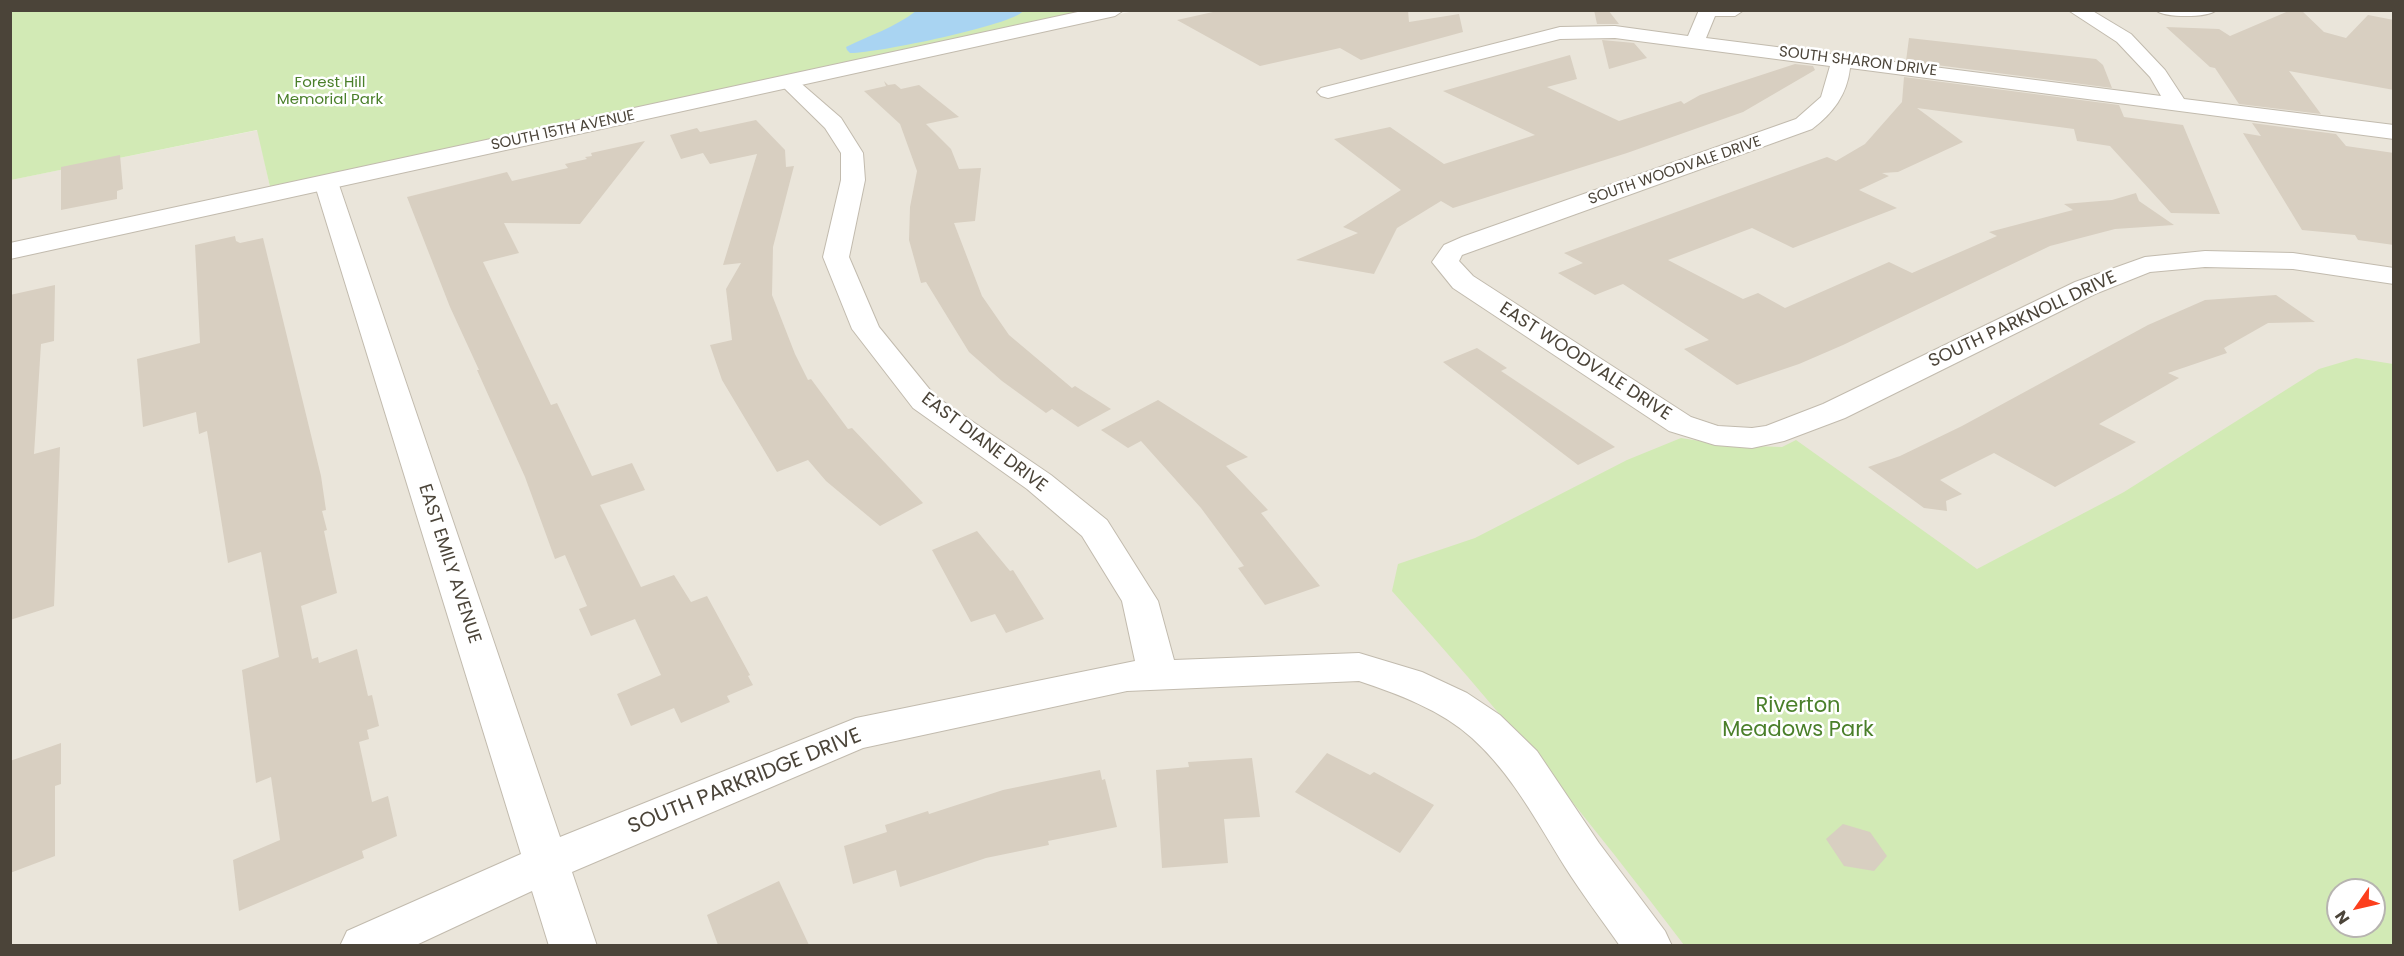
<!DOCTYPE html>
<html>
<head>
<meta charset="utf-8">
<style>
  body { margin:0 }
  #map { position:relative; width:2404px; height:956px; overflow:hidden; background:#f6f3ec; font-family:Poppins,sans-serif }
  canvas { display:block }
  .frame { position:absolute; inset:0; border:12px solid #4b4439; pointer-events:none }
  .north { position:absolute; left:2326px; top:878px; width:60px; height:60px; box-sizing:border-box; background:#fff; border:2px solid #b7b4b0; border-radius:50%; rotate:236deg; font-size:16px; font-weight:700; line-height:24px; text-align:center; color:#4b4439 }
  .north::after { content:''; display:block; margin:auto; width:21px; height:27px; background:#fc3f1d; clip-path:polygon(50% 0,100% 100%,50% 72%,0 100%) }
</style>
</head>
<body>
<div id="map">
<canvas width="2404" height="956"></canvas>
<div class="frame"></div>
<div class="north">N</div>
</div>
<script>
const c = document.querySelector('canvas').getContext('2d');
c.lineJoin = 'round';
function paint(path, color) { c.fillStyle = color; c.fill(path, 'evenodd'); }
function stroke(path, color, width, dash) { c.strokeStyle = color; c.lineWidth = width; c.lineCap = dash ? 'butt' : 'round'; c.setLineDash(dash || []); c.stroke(path); }
function write(font, color, halo, rows, align = 'center') {
  c.font = font + ' Poppins,sans-serif'; c.lineWidth = 5; c.setLineDash([]); c.textBaseline = 'middle'; c.strokeStyle = halo; c.fillStyle = color; for (const [text, x, y, turn = 0] of rows) {
    c.save(); c.translate(x, y); c.rotate((+turn || 0) * Math.PI / 180); c.textAlign = isNaN(turn) ? turn : align; if (halo) c.strokeText(text, 0, 0); c.fillText(text, 0, 0); c.restore();
  }
}
paint(new Path2D(`
  M 1134,11 L 2393,11 L 2393,945 L 11,945 L 10,257 ZM 2338,890 L 2374,890 L 2374,926 L 2338,926 Z
  M 258,130 L 270,187 L 11,244 L 10,180 Z`), '#eae5da');
paint(new Path2D(`
  M 11,11 L 1090,11 L 270,187 L 257,130 L 11,180 Z
  M 2356,358 L 2393,364 L 2393,945 L 1684,945 C 1592,823 1495,705 1392,591 L 1398,564 L 1475,538 L 1627,460 L 1681,438 L 1725,445 L 1782,447 L 1796,440 L 1977,569 L 2124,492 L 2319,369 ZM 2338,890 L 2374,890 L 2374,926 L 2338,926 Z`), '#d2eab5');
paint(new Path2D(`
  M 916,11 L 1023,10 L 1023,11 C 1014,25 872,54 850,53 L 847,50 L 846,47 C 870,35 894,28 916,11 Z`), '#a9d4f2');
paint(new Path2D(`
  M 1222,10 L 1408,10 L 1409,22 L 1459,14 L 1463,32 L 1361,60 L 1340,48 L 1260,66 L 1177,20 Z
  M 1594,10 L 1608,10 L 1619,24 L 1597,24 Z
  M 2291,10 L 2301,10 L 2324,32 L 2346,38 L 2368,15 L 2394,20 L 2394,90 L 2289,71 L 2321,114 L 2239,104 L 2215,68 L 2210,67 L 2166,27 L 2219,29 L 2230,36 Z
  M 1909,38 L 2096,59 L 2103,65 L 2112,88 L 1906,61 Z
  M 1602,40 L 1634,43 L 1647,58 L 1609,69 Z
  M 1570,55 L 1577,79 L 1547,87 L 1619,121 L 1681,101 L 1684,104 L 1700,95 L 1795,64 L 1813,66 L 1815,70 L 1743,112 L 1627,153 L 1453,208 L 1441,201 L 1397,228 L 1374,274 L 1296,260 L 1358,233 L 1343,227 L 1401,190 L 1334,139 L 1390,127 L 1444,164 L 1535,135 L 1443,91 Z
  M 1904,77 L 2119,105 L 2124,117 L 2183,125 L 2220,214 L 2171,213 L 2110,146 L 2077,141 L 2074,129 L 1917,108 L 1963,142 L 1898,172 L 1882,173 L 1889,176 L 1859,190 L 1897,208 L 1793,248 L 1752,228 L 1668,260 L 1743,299 L 1758,293 L 1785,308 L 1889,262 L 1912,273 L 1997,236 L 1989,232 L 2073,210 L 2064,204 L 2112,200 L 2136,193 L 2139,201 L 2174,225 L 2115,229 L 2050,246 L 1843,345 L 1799,364 L 1737,385 L 1684,349 L 1709,340 L 1623,284 L 1595,295 L 1558,273 L 1583,263 L 1564,253 L 1827,157 L 1836,161 L 1865,144 L 1902,102 Z
  M 884,81 L 888,85 L 895,84 L 901,89 L 919,85 L 959,117 L 926,124 L 951,149 L 959,169 L 981,168 L 975,221 L 954,223 L 982,296 L 1009,335 L 1072,388 L 1075,386 L 1111,409 L 1078,427 L 1052,409 L 1046,413 L 1002,381 L 969,352 L 926,282 L 921,283 L 909,240 L 910,207 L 917,171 L 900,124 L 864,91 L 886,86 Z
  M 756,120 L 785,150 L 786,167 L 794,166 L 773,247 L 772,295 L 795,354 L 808,380 L 811,379 L 848,429 L 852,428 L 923,503 L 880,526 L 826,481 L 808,460 L 777,472 L 722,380 L 710,345 L 732,340 L 726,289 L 741,263 L 723,265 L 757,154 L 710,164 L 703,153 L 681,159 L 670,135 L 697,128 L 700,132 Z
  M 2252,123 L 2336,134 L 2346,146 L 2394,153 L 2394,245 L 2358,240 L 2355,235 L 2302,230 L 2243,133 L 2261,136 Z
  M 645,141 L 580,224 L 504,223 L 519,253 L 483,262 L 551,405 L 557,403 L 592,476 L 632,463 L 645,490 L 600,505 L 641,587 L 674,575 L 691,602 L 707,596 L 750,675 L 748,676 L 753,685 L 727,696 L 730,702 L 681,723 L 674,708 L 631,726 L 617,694 L 661,675 L 635,619 L 591,636 L 579,609 L 587,606 L 565,555 L 555,559 L 525,477 L 477,370 L 479,370 L 450,307 L 407,197 L 507,172 L 512,181 L 568,168 L 565,164 L 587,159 L 585,157 L 592,156 L 591,153 Z
  M 120,155 L 123,189 L 117,191 L 117,199 L 61,210 L 61,167 Z
  M 235,236 L 236,241 L 240,243 L 263,238 L 321,476 L 326,510 L 322,511 L 327,530 L 324,531 L 337,593 L 301,606 L 312,659 L 318,657 L 319,663 L 357,649 L 368,696 L 372,695 L 379,726 L 367,730 L 369,739 L 359,742 L 372,802 L 388,796 L 397,836 L 362,851 L 364,858 L 239,911 L 233,860 L 280,840 L 271,777 L 256,783 L 242,670 L 279,657 L 261,552 L 228,563 L 207,431 L 199,434 L 196,412 L 143,427 L 137,359 L 200,343 L 195,245 Z
  M 55,285 L 54,341 L 41,344 L 34,454 L 60,447 L 54,606 L 10,620 L 10,295 Z
  M 2276,295 L 2315,322 L 2268,323 L 2224,348 L 2227,353 L 2168,373 L 2179,378 L 2099,424 L 2136,442 L 2055,487 L 1994,453 L 1940,480 L 1962,494 L 1946,501 L 1947,511 L 1924,508 L 1868,467 L 1900,456 L 1962,426 L 2148,325 L 2205,300 Z
  M 1477,348 L 1507,368 L 1501,371 L 1615,447 L 1578,465 L 1443,362 Z
  M 1158,400 L 1248,457 L 1226,466 L 1268,510 L 1261,513 L 1320,586 L 1265,605 L 1238,568 L 1244,566 L 1201,508 L 1141,441 L 1128,448 L 1101,430 Z
  M 977,531 L 1010,571 L 1013,570 L 1044,619 L 1006,633 L 995,614 L 971,622 L 932,550 Z
  M 61,743 L 61,784 L 55,786 L 55,856 L 10,873 L 10,761 Z
  M 1327,753 L 1370,775 L 1374,772 L 1434,805 L 1400,853 L 1295,792 Z
  M 1252,758 L 1260,817 L 1224,819 L 1228,863 L 1162,868 L 1156,770 L 1189,767 L 1188,762 Z
  M 1100,770 L 1102,780 L 1105,779 L 1117,827 L 1048,841 L 1049,845 L 986,858 L 900,887 L 896,870 L 853,884 L 844,846 L 887,832 L 885,825 L 928,811 L 929,814 L 1003,790 Z
  M 1843,824 L 1870,832 L 1887,856 L 1874,871 L 1844,866 L 1826,839 Z
  M 779,881 L 809,945 L 718,945 L 707,915 Z`), '#d8cfc1');
const minor = new Path2D(`
  M 1699,10 L 1744,10 L 1735,16 L 1715,16 L 1706,38 L 2161,96 L 2150,77 L 2117,42 L 2068,10 L 2091,10 L 2131,34 L 2165,70 L 2184,99 L 2394,125 L 2394,139 L 1850,68 C 1847,95 1833,113 1812,129 L 1462,255 L 1459,261 L 1473,276 L 1691,417 L 1718,426 L 1752,428 L 1766,426 L 1823,404 L 2075,282 L 2145,257 L 2205,251 L 2293,253 L 2394,268 L 2394,284 L 2293,269 L 2205,267 L 2150,272 L 2095,294 L 1845,418 L 1784,441 L 1752,448 L 1715,445 L 1669,431 L 1453,288 L 1432,262 L 1444,245 L 1462,237 L 1796,119 L 1821,97 L 1830,66 L 1615,38 L 1560,39 L 1328,98 L 1321,96 L 1317,92 L 1321,88 L 1560,27 L 1615,26 L 1688,36 Z
  M 2156,10 L 2216,10 C 2209,18 2163,18 2156,10 Z
  M 789,77 L 796,79 L 841,118 L 863,153 L 865,180 L 849,257 L 879,327 L 935,396 L 1051,475 L 1107,520 L 1158,601 L 1174,660 L 1359,653 L 1422,672 L 1467,693 L 1500,715 L 1537,751 L 1599,843 L 1665,931 L 1672,946 L 1620,946 C 1602,920 1582,894 1565,867 C 1537,822 1512,774 1472,738 C 1441,710 1398,694 1359,681 L 1127,691 L 863,748 L 572,872 L 597,946 L 549,946 L 532,891 L 414,946 L 340,946 L 347,931 L 521,854 L 314,182 L 318,177 L 334,177 L 338,182 L 560,837 L 856,718 L 1135,661 L 1122,601 L 1082,536 L 1027,489 L 913,408 L 852,329 L 823,257 L 841,180 L 841,153 L 825,128 L 779,83 L 782,79 Z`);
const tertiary = new Path2D(`
  M 1087,10 L 1124,10 L 1115,16 L 10,259 L 10,243 Z`);
stroke(minor, '#c2bbae', 2);
stroke(tertiary, '#c2bbae', 2);
paint(minor, '#fff');
paint(tertiary, '#fff');
write('15px', '#4b4439', '#fff', [
  ["SOUTH SHARON DRIVE",1858,62,7],
  ["SOUTH 15TH AVENUE",563,131,-12],
  ["SOUTH WOODVALE DRIVE",1675,171,-19]
]);
write('15px', '#4a7f2a', '#fff', [
  ["Forest Hill",330,83],
  ["Memorial Park",330,100]
]);
write('18px', '#4b4439', '#fff', [
  ["SOUTH PARKNOLL DRIVE",2023,320,-25],
  ["EAST WOODVALE DRIVE",1585,362,33],
  ["EAST DIANE DRIVE",984,443,37],
  ["EAST EMILY AVENUE",449,564,72]
]);
write('21px', '#4a7f2a', '#fff', [
  ["Riverton",1798,707],
  ["Meadows Park",1798,731]
]);
write('21px', '#4b4439', '#fff', [
  ["SOUTH PARKRIDGE DRIVE",745,782,-22]
]);
</script>
</body>
</html>
